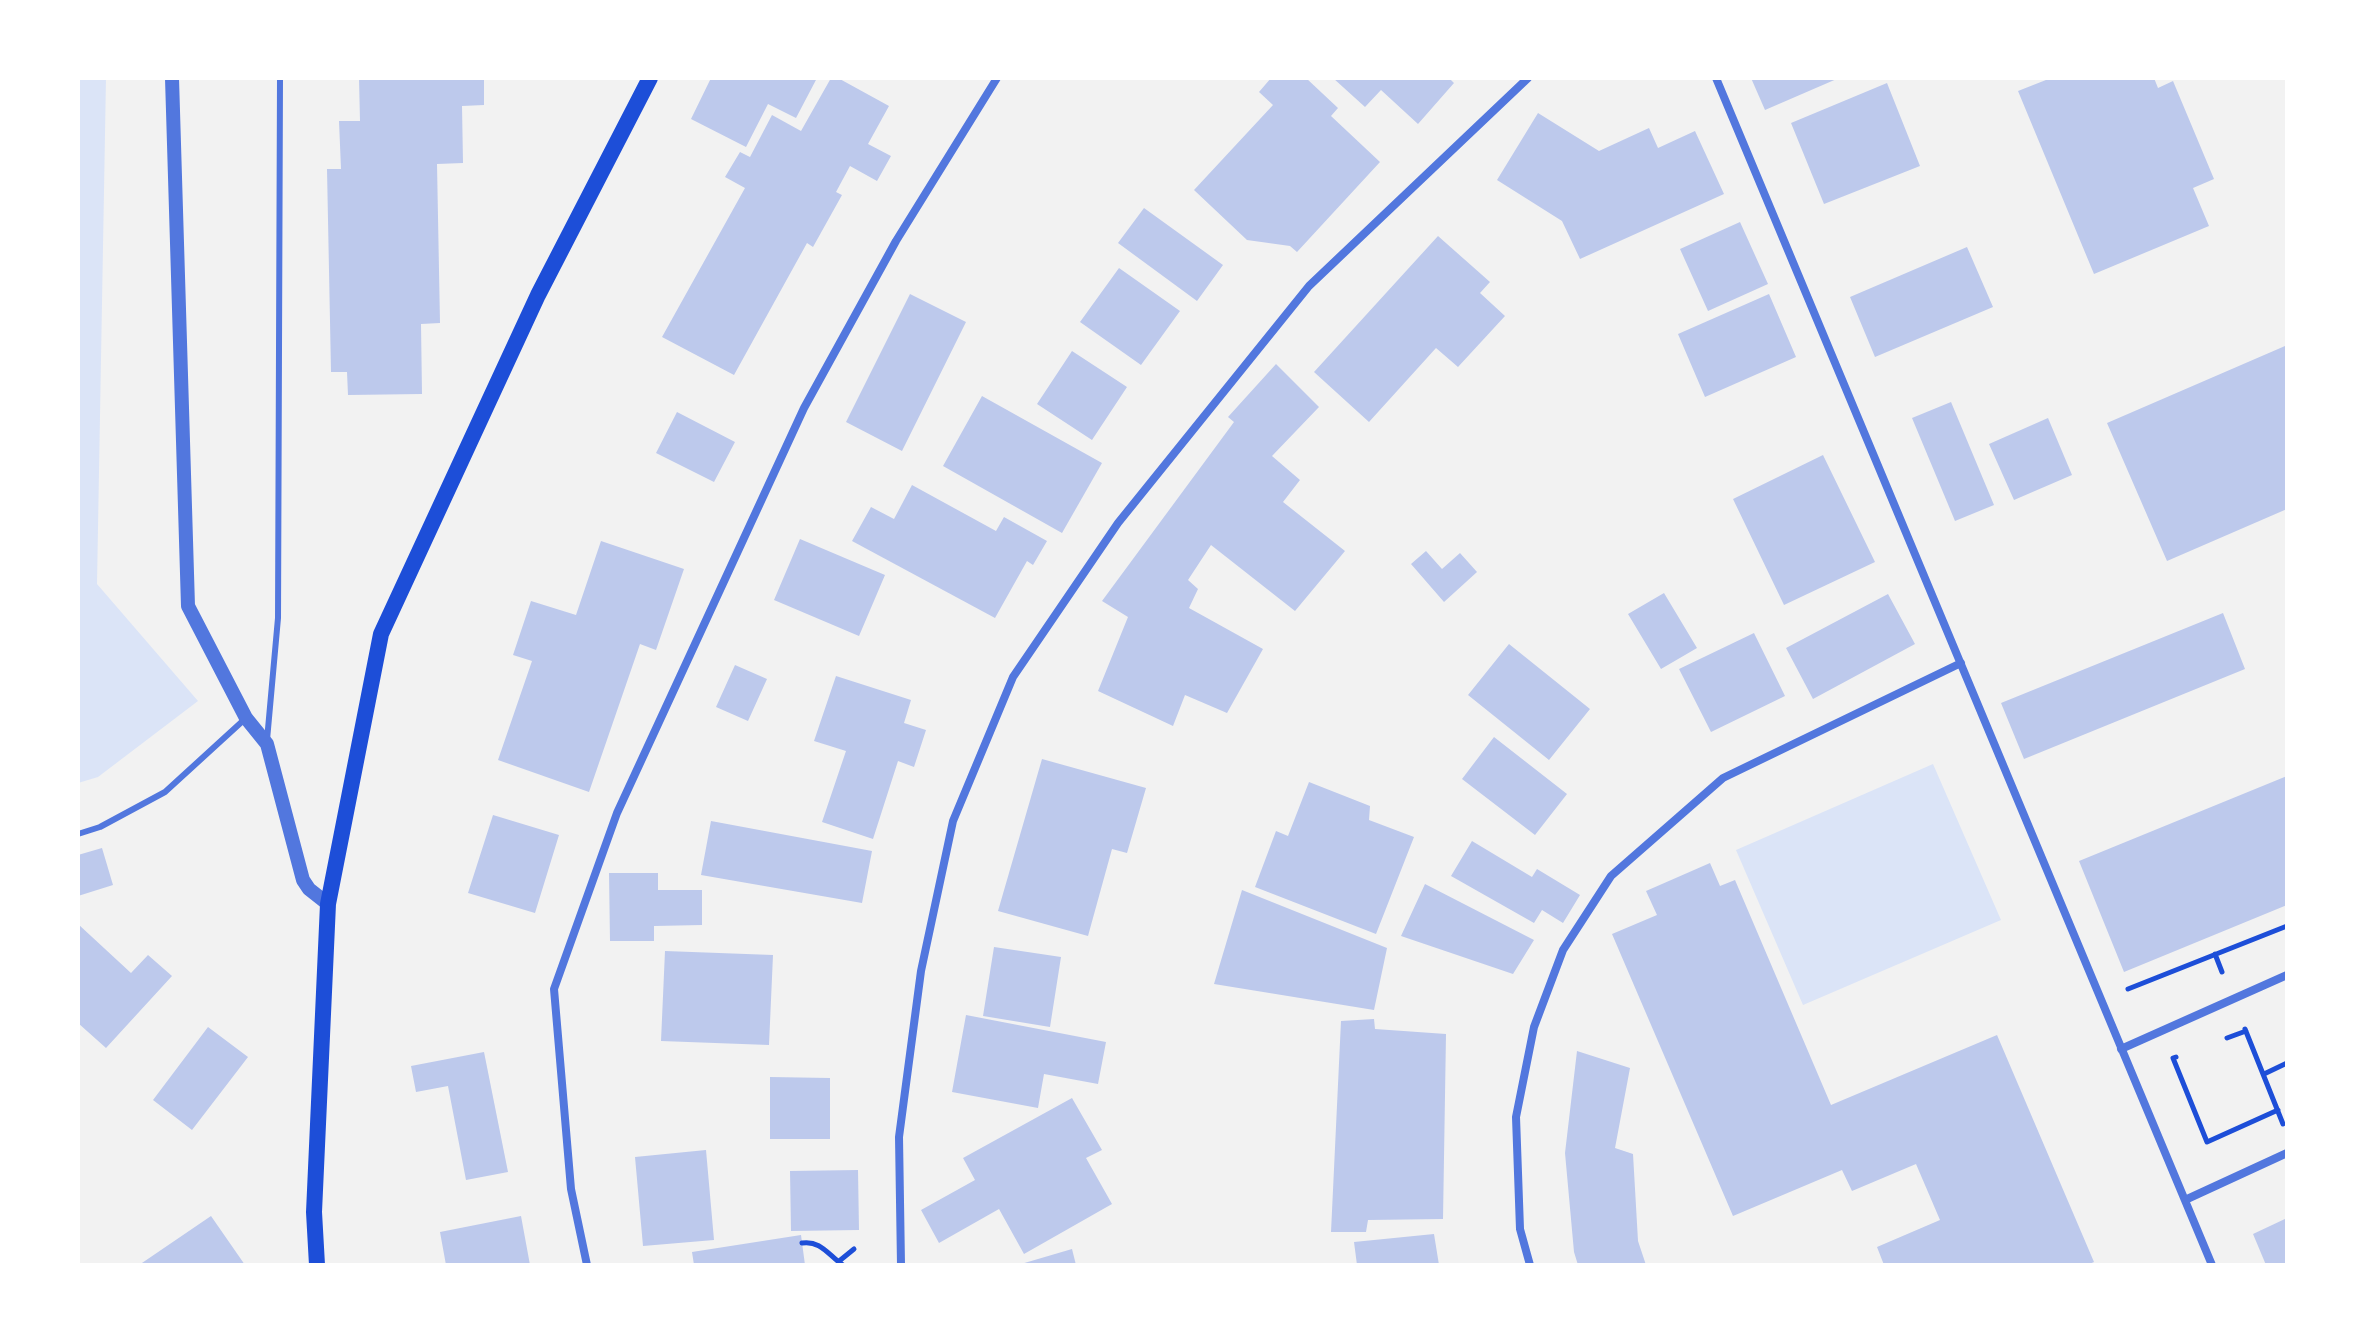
<!DOCTYPE html>
<html>
<head>
<meta charset="utf-8">
<style>
  body { margin:0 }
  #map { position:relative; width:2365px; height:1343px; overflow:hidden; background:#f2f2f2; font-family:Quicksand,sans-serif }
  canvas { display:block }
  .frame { position:absolute; inset:0; border:80px solid #fff; pointer-events:none }
</style>
</head>
<body>
<div id="map">
<canvas width="2365" height="1343"></canvas>
<div class="frame"></div>
</div>
<script>
const c = document.querySelector('canvas').getContext('2d');
c.lineJoin = 'round';
function paint(path, color) { c.fillStyle = color; c.fill(path, 'evenodd'); }
function stroke(path, color, width, dash) { c.strokeStyle = color; c.lineWidth = width; c.lineCap = dash ? 'butt' : 'round'; c.setLineDash(dash || []); c.stroke(path); }
paint(new Path2D(`
  M 78,78 L 106,78 L 97,584 L 198,701 L 98,777 L 78,783 Z
  M 1933,764 L 2001,920 L 1803,1005 L 1736,850 Z`), '#dbe4f7');
paint(new Path2D(`
  M 359,78 L 484,78 L 484,105 L 462,106 L 463,163 L 437,164 L 440,323 L 421,324 L 422,394 L 348,395 L 347,372 L 331,372 L 327,169 L 341,169 L 339,121 L 360,121 Z
  M 711,78 L 817,78 L 796,118 L 768,104 L 746,147 L 691,119 Z
  M 831,78 L 838,78 L 889,106 L 868,144 L 891,156 L 877,181 L 850,166 L 836,192 L 842,195 L 813,247 L 807,243 L 734,375 L 662,337 L 745,188 L 725,177 L 740,152 L 750,157 L 772,115 L 801,131 Z
  M 1271,78 L 1306,78 L 1338,108 L 1331,116 L 1380,162 L 1297,252 L 1290,246 L 1247,240 L 1194,190 L 1273,105 L 1259,92 Z
  M 1333,78 L 1449,78 L 1454,83 L 1418,124 L 1381,90 L 1365,107 Z
  M 1751,78 L 1839,78 L 1765,110 Z
  M 2051,78 L 2154,78 L 2158,88 L 2173,81 L 2214,179 L 2193,188 L 2209,226 L 2094,274 L 2018,91 Z
  M 1887,83 L 1920,166 L 1824,204 L 1791,123 Z
  M 1538,113 L 1599,151 L 1649,128 L 1658,148 L 1695,131 L 1724,194 L 1580,259 L 1562,221 L 1497,180 Z
  M 1144,208 L 1223,265 L 1197,301 L 1118,243 Z
  M 1740,222 L 1768,284 L 1708,311 L 1680,249 Z
  M 1438,236 L 1490,282 L 1480,293 L 1505,316 L 1458,367 L 1436,348 L 1369,422 L 1314,372 Z
  M 1967,247 L 1993,307 L 1875,357 L 1850,297 Z
  M 1119,268 L 1180,311 L 1141,365 L 1080,322 Z
  M 910,294 L 966,322 L 902,451 L 846,422 Z
  M 1769,294 L 1796,357 L 1705,397 L 1678,334 Z
  M 2285,346 L 2287,351 L 2287,509 L 2167,561 L 2107,423 Z
  M 1072,351 L 1127,387 L 1092,440 L 1037,404 Z
  M 1276,364 L 1319,407 L 1272,456 L 1300,480 L 1283,502 L 1345,551 L 1295,611 L 1211,545 L 1188,580 L 1198,589 L 1189,608 L 1263,649 L 1227,713 L 1185,695 L 1173,726 L 1098,691 L 1128,617 L 1102,601 L 1234,422 L 1228,417 Z
  M 982,396 L 1102,463 L 1062,533 L 943,466 Z
  M 1951,402 L 1994,505 L 1955,521 L 1912,418 Z
  M 677,412 L 735,442 L 714,482 L 656,453 Z
  M 2048,418 L 2072,475 L 2014,500 L 1989,444 Z
  M 1823,455 L 1875,562 L 1784,605 L 1733,499 Z
  M 912,485 L 996,531 L 1004,517 L 1047,541 L 1033,565 L 1027,561 L 995,618 L 852,541 L 871,507 L 894,519 Z
  M 800,539 L 885,575 L 859,636 L 774,600 Z
  M 601,541 L 684,569 L 656,650 L 640,644 L 589,792 L 498,760 L 532,661 L 513,655 L 531,601 L 576,615 Z
  M 1426,551 L 1442,569 L 1460,553 L 1477,572 L 1444,602 L 1411,564 Z
  M 1664,593 L 1697,648 L 1661,669 L 1628,614 Z
  M 1888,594 L 1915,644 L 1813,699 L 1786,648 Z
  M 2223,613 L 2245,669 L 2024,759 L 2001,703 Z
  M 1754,633 L 1785,696 L 1711,732 L 1679,669 Z
  M 1509,644 L 1590,709 L 1549,760 L 1468,695 Z
  M 735,665 L 767,679 L 748,721 L 716,707 Z
  M 836,676 L 911,700 L 904,723 L 926,730 L 914,767 L 898,761 L 873,839 L 822,822 L 846,751 L 814,741 Z
  M 1494,737 L 1567,794 L 1535,835 L 1462,779 Z
  M 1042,759 L 1146,788 L 1127,853 L 1112,849 L 1088,936 L 998,911 Z
  M 2287,776 L 2287,905 L 2124,972 L 2079,861 Z
  M 1309,782 L 1370,806 L 1369,820 L 1414,837 L 1376,934 L 1255,887 L 1276,831 L 1288,836 Z
  M 493,815 L 559,835 L 535,913 L 468,893 Z
  M 711,821 L 872,851 L 862,903 L 701,875 Z
  M 1472,841 L 1532,877 L 1537,869 L 1580,895 L 1563,923 L 1542,910 L 1534,923 L 1451,876 Z
  M 102,848 L 113,885 L 78,896 L 78,855 Z
  M 1710,863 L 1720,886 L 1735,880 L 1831,1105 L 1997,1035 L 2094,1262 L 2087,1265 L 1884,1265 L 1877,1247 L 1940,1220 L 1916,1164 L 1852,1191 L 1842,1170 L 1733,1216 L 1612,934 L 1657,915 L 1646,891 Z
  M 609,873 L 658,873 L 658,890 L 702,890 L 702,925 L 654,926 L 654,941 L 610,941 Z
  M 1425,884 L 1534,940 L 1513,974 L 1401,936 Z
  M 1242,890 L 1387,948 L 1374,1010 L 1214,984 Z
  M 78,924 L 131,973 L 148,955 L 172,976 L 106,1048 L 78,1023 Z
  M 994,947 L 1061,957 L 1050,1027 L 983,1016 Z
  M 665,951 L 773,955 L 769,1045 L 661,1041 Z
  M 966,1015 L 1106,1042 L 1098,1084 L 1044,1074 L 1038,1108 L 952,1092 Z
  M 1374,1019 L 1375,1029 L 1446,1034 L 1443,1219 L 1368,1220 L 1366,1232 L 1331,1232 L 1341,1021 Z
  M 208,1027 L 248,1057 L 192,1130 L 153,1100 Z
  M 1577,1051 L 1630,1068 L 1615,1148 L 1633,1154 L 1638,1241 L 1646,1265 L 1578,1265 L 1574,1252 L 1565,1153 Z
  M 484,1052 L 508,1172 L 466,1180 L 448,1086 L 416,1092 L 411,1066 Z
  M 770,1077 L 830,1078 L 830,1139 L 770,1139 Z
  M 1072,1098 L 1102,1150 L 1086,1158 L 1112,1204 L 1024,1254 L 999,1209 L 939,1243 L 921,1210 L 975,1180 L 963,1158 Z
  M 706,1150 L 714,1240 L 643,1246 L 635,1157 Z
  M 858,1170 L 859,1230 L 791,1231 L 790,1171 Z
  M 211,1216 L 245,1265 L 139,1265 Z
  M 521,1216 L 530,1265 L 446,1265 L 440,1232 Z
  M 2287,1218 L 2287,1265 L 2266,1265 L 2253,1234 Z
  M 1434,1234 L 1439,1265 L 1357,1265 L 1354,1242 Z
  M 801,1235 L 805,1265 L 694,1265 L 692,1252 Z
  M 1072,1249 L 1076,1265 L 1021,1265 L 1021,1264 Z`), '#bdc9ec');
stroke(new Path2D(`
  M 2215,954 L 2222,972
  M 2128,989 L 2287,926
  M 2245,1029 L 2283,1124
  M 2227,1038 L 2246,1031
  M 2176,1057 L 2173,1058 L 2207,1142 L 2278,1110
  M 2264,1074 L 2287,1063
  M 802,1243 C 821,1240 829,1256 843,1265
  M 838,1262 L 854,1249`), '#1d4ed8', 5);
stroke(new Path2D(`
  M 267,740 L 278,618 L 280,78
  M 78,834 L 100,827 L 165,792 L 246,718`), '#5277de', 6);
stroke(new Path2D(`
  M 1716,78 L 2212,1265
  M 2121,1049 L 2287,975
  M 2185,1200 L 2287,1153
  M 587,1265 L 571,1189 L 554,989 L 617,813 L 804,408 L 896,241 L 997,78
  M 901,1265 L 899,1137 L 921,971 L 953,821 L 1013,677 L 1118,523 L 1309,286 L 1528,78
  M 1530,1265 L 1520,1229 L 1516,1117 L 1534,1027 L 1563,950 L 1611,876 L 1723,778 L 1961,663`), '#5277de', 8);
stroke(new Path2D(`
  M 172,78 L 188,606 L 246,718 L 267,744 L 303,880 L 309,889 L 328,904`), '#5277de', 14);
stroke(new Path2D(`
  M 317,1265 L 314,1212 L 328,904 L 381,634 L 538,295 L 650,78`), '#1d4ed8', 16);
</script>
</body>
</html>
